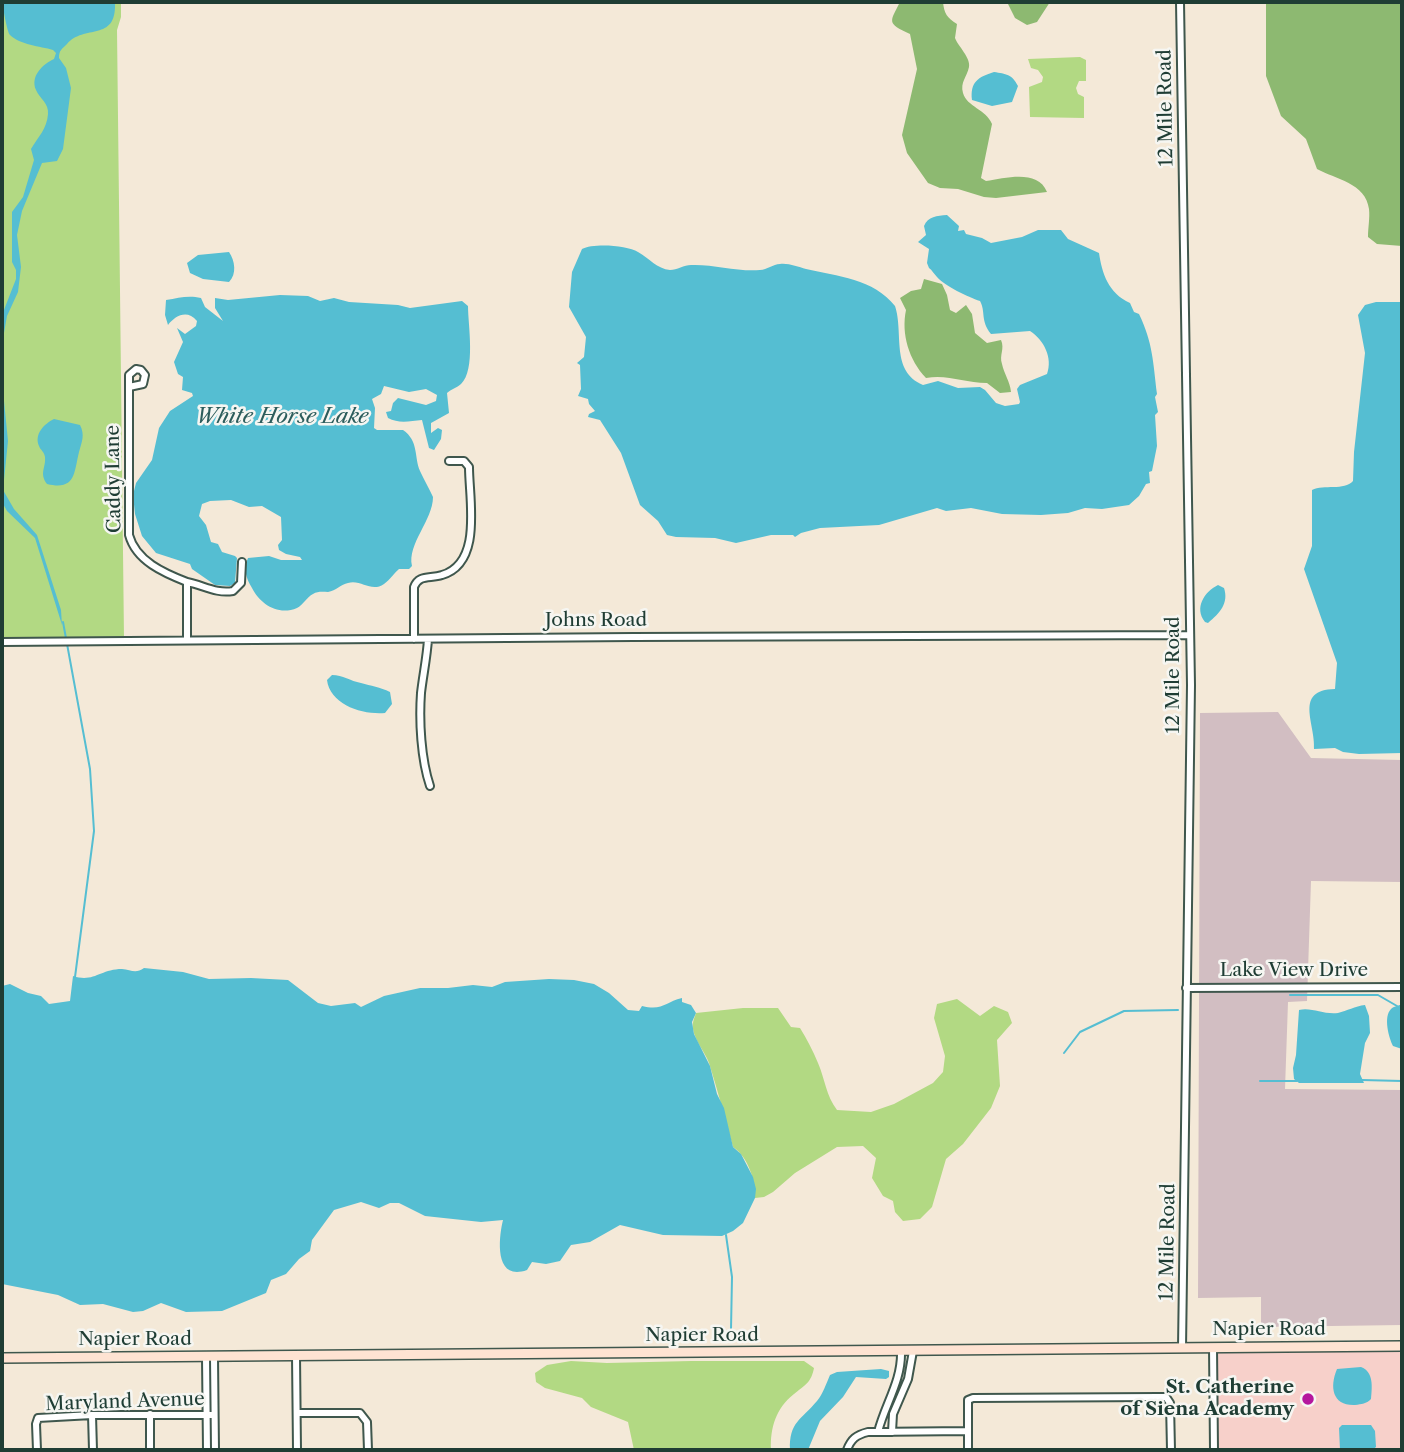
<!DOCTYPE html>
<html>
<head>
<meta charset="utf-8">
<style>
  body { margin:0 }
  #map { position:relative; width:1404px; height:1452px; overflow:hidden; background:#f4e9d8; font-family:"Libre Caslon Text",serif }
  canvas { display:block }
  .frame { position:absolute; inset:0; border:4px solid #1f3d34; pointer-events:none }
</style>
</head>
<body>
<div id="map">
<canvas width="1404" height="1452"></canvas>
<div class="frame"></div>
</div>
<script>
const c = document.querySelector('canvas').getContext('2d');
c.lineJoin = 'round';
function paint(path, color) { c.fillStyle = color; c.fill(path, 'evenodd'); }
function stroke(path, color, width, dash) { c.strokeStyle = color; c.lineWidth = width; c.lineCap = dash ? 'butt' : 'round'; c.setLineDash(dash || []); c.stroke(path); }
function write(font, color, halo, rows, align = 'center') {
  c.font = font + ' "Libre Caslon Text",serif'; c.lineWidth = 5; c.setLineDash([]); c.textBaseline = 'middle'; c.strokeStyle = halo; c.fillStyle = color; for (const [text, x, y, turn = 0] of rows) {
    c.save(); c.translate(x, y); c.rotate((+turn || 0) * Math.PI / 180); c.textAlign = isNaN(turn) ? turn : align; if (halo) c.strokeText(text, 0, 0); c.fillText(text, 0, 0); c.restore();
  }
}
paint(new Path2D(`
  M 1402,1346 L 1402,1450 L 1215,1450 L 1214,1348 Z`), '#f7d0ca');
paint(new Path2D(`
  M 1278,712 L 1311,758 L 1402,760 L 1402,882 L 1311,881 L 1307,1001 L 1288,1002 L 1285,1089 L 1402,1090 L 1402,1325 L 1261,1327 L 1261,1297 L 1198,1298 L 1200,713 Z`), '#d2bec2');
paint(new Path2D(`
  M 2,2 L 121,2 L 121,17 L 117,30 L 124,638 L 2,639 Z
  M 1080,57 L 1086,60 L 1086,81 L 1079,81 L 1076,88 L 1078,94 L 1084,97 L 1084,118 L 1030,117 L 1029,87 L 1042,82 L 1043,77 L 1038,70 L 1031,68 L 1028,59 Z
  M 957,999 L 980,1016 L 994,1006 L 1008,1012 L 1012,1023 L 997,1040 L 1000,1086 L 991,1108 L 963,1144 L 946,1159 L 932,1207 L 920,1219 L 903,1221 L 895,1212 L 893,1201 L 883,1196 L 872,1178 L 876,1158 L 863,1146 L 837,1147 L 795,1173 L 773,1192 L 764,1197 L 755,1198 C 756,1181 748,1157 733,1147 C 725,1119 718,1091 709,1063 C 705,1052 695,1041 693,1029 C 692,1023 694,1019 696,1013 L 743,1008 L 778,1008 L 791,1027 L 800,1028 C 807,1039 813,1051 818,1063 C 825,1079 826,1096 837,1110 L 871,1112 L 894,1104 L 933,1083 L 943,1072 L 945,1056 L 934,1018 L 937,1004 Z
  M 571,1361 L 607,1363 L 691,1361 L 804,1361 L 814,1368 C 811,1383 805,1385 794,1394 C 776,1408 770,1428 771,1450 L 634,1450 L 628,1422 L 591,1407 L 582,1398 L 545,1388 L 536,1382 L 535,1373 L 547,1365 Z`), '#b2d983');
paint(new Path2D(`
  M 900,2 L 943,2 C 944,13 947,18 957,24 L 955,38 C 958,46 971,58 969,67 C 967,77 960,82 963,93 C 967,107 986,109 992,124 L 981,178 L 986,181 C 1006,178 1038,169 1047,192 L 996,198 L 984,197 L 958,189 L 940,188 L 928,183 L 907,153 L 902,135 L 917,69 L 910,34 C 886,23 890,22 900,2 Z
  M 1007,2 L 1050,2 L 1037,22 L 1027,25 L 1015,18 Z
  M 1266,2 L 1402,2 L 1402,246 L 1377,244 L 1368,237 C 1368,228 1370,218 1369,209 C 1366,183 1335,179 1317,169 L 1306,139 L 1281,116 L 1266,76 Z
  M 924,279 L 942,284 L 947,295 L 950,310 L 956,313 L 966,305 L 972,314 L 975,333 L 987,343 L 1001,340 C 1005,349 999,355 1002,364 C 1004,374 1010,381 1011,392 L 1000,393 L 987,383 C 964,383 948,374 926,378 C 909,360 901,334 906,310 L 900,298 L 911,291 L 921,289 Z`), '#8db971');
paint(new Path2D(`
  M 2,2 L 114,2 L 115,4 C 116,42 84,24 67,44 C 62,49 59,50 59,58 L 66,68 L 71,88 L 63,149 L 57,161 L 42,163 L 22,211 L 17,235 L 21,267 L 18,292 L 7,316 L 2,344 L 3,391 L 8,441 L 3,490 L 14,509 L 37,535 L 61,610 L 62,625 L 35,538 L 7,511 L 2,502 L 4,440 L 2,415 L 2,315 L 16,279 L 16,270 L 12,262 L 12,212 L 23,197 L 34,160 L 31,149 C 38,137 47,129 48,114 C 49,103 40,99 36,90 C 30,76 43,64 54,59 L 56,53 L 53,50 C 40,46 20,45 10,35 C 7,32 3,7 2,2 Z
  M 994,72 C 1006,74 1012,74 1018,86 L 1012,102 L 992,106 L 972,100 C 970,82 978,77 994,72 Z
  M 947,215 L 959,226 L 958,231 L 964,230 L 966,234 L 982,238 L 991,243 L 1022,237 L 1038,230 L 1061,230 L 1068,239 L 1099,253 C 1102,273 1108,293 1130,303 L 1134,312 L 1139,314 C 1153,343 1153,362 1157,394 L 1155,397 L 1158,412 L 1155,415 L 1157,446 L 1152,471 L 1149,472 L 1150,483 L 1146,484 L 1139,496 L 1129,505 L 1102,509 L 1085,508 L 1068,513 L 1041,515 L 1002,514 L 971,508 L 946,511 L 937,508 L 879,525 L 820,528 L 801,533 L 795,537 L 793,535 L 771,535 L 736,543 L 715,538 L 676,537 L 667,535 L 658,521 L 640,505 L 621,453 L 600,420 L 588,417 L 589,414 L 595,411 L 589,404 L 588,399 L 578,396 L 581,389 L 580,365 L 577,363 L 584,357 L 586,337 L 569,307 L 572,272 L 582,249 C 593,243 627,245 638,252 C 649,258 657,269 670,270 C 677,270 684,265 691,265 C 713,264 738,272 760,270 C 767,270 773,264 780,264 C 789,263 798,267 806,269 C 837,276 874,279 895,306 C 904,333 890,371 923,385 L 938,381 L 958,388 L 980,387 L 985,390 L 996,403 L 1005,406 L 1019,404 L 1020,402 L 1017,389 L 1020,385 L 1047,374 C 1053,358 1044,340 1030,331 L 991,334 C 980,320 986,312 980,301 C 968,297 945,286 937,277 C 934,274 932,270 929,268 L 927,263 L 929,249 L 918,242 L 926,235 L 924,226 C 928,216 937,216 947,215 Z
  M 229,252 C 235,261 237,274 229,282 L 203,279 L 190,273 L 187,263 L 198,255 Z
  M 280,295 L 308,296 L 320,301 L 334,298 L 349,302 L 398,305 L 410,308 L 462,301 L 468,306 C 468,325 476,370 461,384 C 457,388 451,389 447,393 L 449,413 L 431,423 L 431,433 L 438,428 L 442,430 L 441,439 L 434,450 L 429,448 L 422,420 C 410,421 399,424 388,418 L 386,412 L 391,411 L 393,403 L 398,398 L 426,405 L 436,401 L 437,395 L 426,389 L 409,392 L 384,386 L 381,394 L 372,399 L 375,408 L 374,428 L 377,430 L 403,430 C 419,441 414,457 420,471 C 424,480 429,488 433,497 C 433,520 407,544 412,566 L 409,569 L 399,569 C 394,573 390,580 384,584 C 371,593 361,579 348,583 C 341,584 336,591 328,592 C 323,592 318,591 313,594 C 307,597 303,605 297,608 C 278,616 260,604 252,588 C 246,578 243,569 248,558 L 269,556 L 281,560 L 302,560 L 300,557 L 286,554 L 279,550 L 278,545 L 282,540 L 281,517 L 262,506 L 249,507 L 231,500 L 210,501 L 202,504 L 199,516 L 206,525 L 211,542 L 218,544 L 222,552 L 235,556 L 237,558 L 235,583 L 230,586 L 215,585 L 192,569 L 190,564 L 156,553 L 142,536 L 135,514 L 133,495 L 136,483 L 152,460 L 159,428 L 170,411 L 193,396 L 192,393 L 182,390 L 183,377 L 178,374 L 174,362 L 183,342 L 177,328 L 185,334 L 196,326 L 197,321 C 187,309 175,316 168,325 L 165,315 L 166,300 C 179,298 188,295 201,298 L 205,307 L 223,321 L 215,308 L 215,298 L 228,300 Z
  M 1376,302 L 1402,302 L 1402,753 L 1359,754 L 1343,752 L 1335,748 L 1314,749 C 1316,724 1293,690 1335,689 L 1337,663 L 1304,569 L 1312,546 L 1312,490 C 1324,484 1344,491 1353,481 L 1354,452 L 1365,353 L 1358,315 L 1365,305 Z
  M 54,419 L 80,425 C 85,435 82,441 79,452 C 74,472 76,491 47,484 C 39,473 46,468 45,457 C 44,451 41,451 39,446 C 34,434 44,424 54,419 Z
  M 1218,585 L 1224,588 C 1229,603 1220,613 1208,623 L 1205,622 C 1194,608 1204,592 1218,585 Z
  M 332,675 C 343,675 350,681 361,683 C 371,686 380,687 390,692 L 392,704 L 385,713 C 363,715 330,705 327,680 Z
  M 144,968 L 183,972 L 209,979 L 251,978 L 288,980 L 318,1003 L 331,1006 L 355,1003 L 361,1007 L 384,996 L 420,988 L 448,988 L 473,985 L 492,987 L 505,982 L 549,979 L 574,980 L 594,984 L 609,993 L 628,1010 L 639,1011 L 642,1006 C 663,1011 665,1002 682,998 L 682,1002 L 691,1005 L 696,1013 L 692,1022 L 694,1034 L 710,1066 L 717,1094 L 724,1108 L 733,1147 L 741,1154 L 753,1177 L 756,1189 L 755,1198 L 743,1223 L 733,1231 L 722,1236 L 663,1235 L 620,1225 L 590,1242 L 571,1245 L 560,1261 L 546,1264 L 532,1262 L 527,1270 C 493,1282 499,1236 503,1220 L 481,1222 L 425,1216 L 399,1203 L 390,1203 L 379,1208 L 361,1202 L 334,1210 L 312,1240 L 310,1251 L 299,1259 L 286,1274 L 271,1280 L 266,1293 L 222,1311 L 186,1312 L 161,1303 L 143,1311 L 133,1312 L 103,1304 L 80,1305 L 58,1295 L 2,1284 L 2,986 L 10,984 L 28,993 L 41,996 L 49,1004 L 70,1001 L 73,976 C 94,983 100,969 122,969 C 131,970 136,974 144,968 Z
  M 1402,1004 L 1402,1049 L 1393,1046 C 1389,1038 1383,1017 1391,1009 C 1394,1006 1398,1006 1402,1004 Z
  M 1365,1005 L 1369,1016 L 1370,1033 L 1365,1043 L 1360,1074 L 1364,1083 L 1299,1083 L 1294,1079 L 1293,1068 L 1296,1055 L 1299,1010 C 1312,1007 1324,1015 1338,1013 C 1347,1011 1355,1006 1365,1005 Z
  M 1361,1367 C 1374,1372 1372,1387 1371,1399 C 1366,1404 1362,1404 1355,1405 C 1333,1406 1329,1388 1337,1369 Z
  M 881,1369 L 889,1371 L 889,1377 L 886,1379 L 856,1377 L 843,1397 L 820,1421 L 808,1450 L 790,1450 C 789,1422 801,1420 817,1401 C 823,1394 826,1384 830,1375 L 837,1372 Z
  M 1342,1425 L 1371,1425 L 1375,1431 L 1376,1447 L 1372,1450 L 1340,1450 L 1339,1428 Z`), '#55bed2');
stroke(new Path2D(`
  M 63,622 L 90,769 L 94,831 L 75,977
  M 1290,995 L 1378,995 L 1397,1006
  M 1064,1053 L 1080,1032 L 1124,1011 L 1178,1010
  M 1362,1080 L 1402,1081
  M 1260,1081 L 1297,1081
  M 726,1235 L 732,1277 L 731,1329`), '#55bed2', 2);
const street = new Path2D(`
  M 1180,2 L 1191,685 L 1182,1348
  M 129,387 L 143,384 L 145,375 L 141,370 L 136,369 L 129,375 L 129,535 C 136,561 164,573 187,582 L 187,640
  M 187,582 C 203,585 216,594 233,591 L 241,583 L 242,562
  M 414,639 L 414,587 C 419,574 430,579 442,575 C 483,563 469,500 469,467 L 464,461 L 449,461
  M 428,639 C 427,657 423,675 421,693 C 419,721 421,759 430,786
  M 2,642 L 633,637 L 1190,635
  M 1186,988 L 1402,987
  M 1213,1347 L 1214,1450
  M 296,1356 L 297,1450
  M 206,1358 L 207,1450
  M 214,1358 L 215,1450
  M 297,1413 L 360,1413 L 367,1422 L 368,1450
  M 150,1414 L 150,1450
  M 92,1415 L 93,1450
  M 878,1432 C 885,1404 902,1381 901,1351
  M 892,1432 L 893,1414 L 908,1379 L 913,1351
  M 37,1450 L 36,1424 L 38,1418 L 92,1415 L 214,1415
  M 847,1450 C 851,1439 856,1435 868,1432 L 968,1431
  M 968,1450 L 968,1400 L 973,1398 L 1159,1397 L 1166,1397 L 1170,1403 L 1171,1450`);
const secondary = new Path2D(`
  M 2,1358 L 1402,1346`);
stroke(street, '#3f574d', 10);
stroke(secondary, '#3f574d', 12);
stroke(street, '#fff', 6);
stroke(secondary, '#fee3d2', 9);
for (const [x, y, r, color] of [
  [1308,1399,7,"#b5179e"]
]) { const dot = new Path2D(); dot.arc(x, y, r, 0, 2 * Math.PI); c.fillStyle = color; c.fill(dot); stroke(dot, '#f6f6f2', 2.5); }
write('19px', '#1f3d34', '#f6f6f2', [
  ["12 Mile Road",1166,108,-91],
  ["Caddy Lane",114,479,-91],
  ["Johns Road",596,621],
  ["12 Mile Road",1174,675,-90],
  ["Lake View Drive",1294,971],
  ["12 Mile Road",1168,1242,-89],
  ["Napier Road",1269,1330],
  ["Napier Road",702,1336],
  ["Napier Road",135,1340],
  ["Maryland Avenue",125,1402,-2]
]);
write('bold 19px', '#1f3d34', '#f6f6f2', [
  ["St. Catherine",1294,1388],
  ["of Siena Academy",1294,1410]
], 'right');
write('italic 21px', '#2c5d5c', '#f6f6f2', [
  ["White Horse Lake",282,417]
]);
</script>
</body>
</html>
